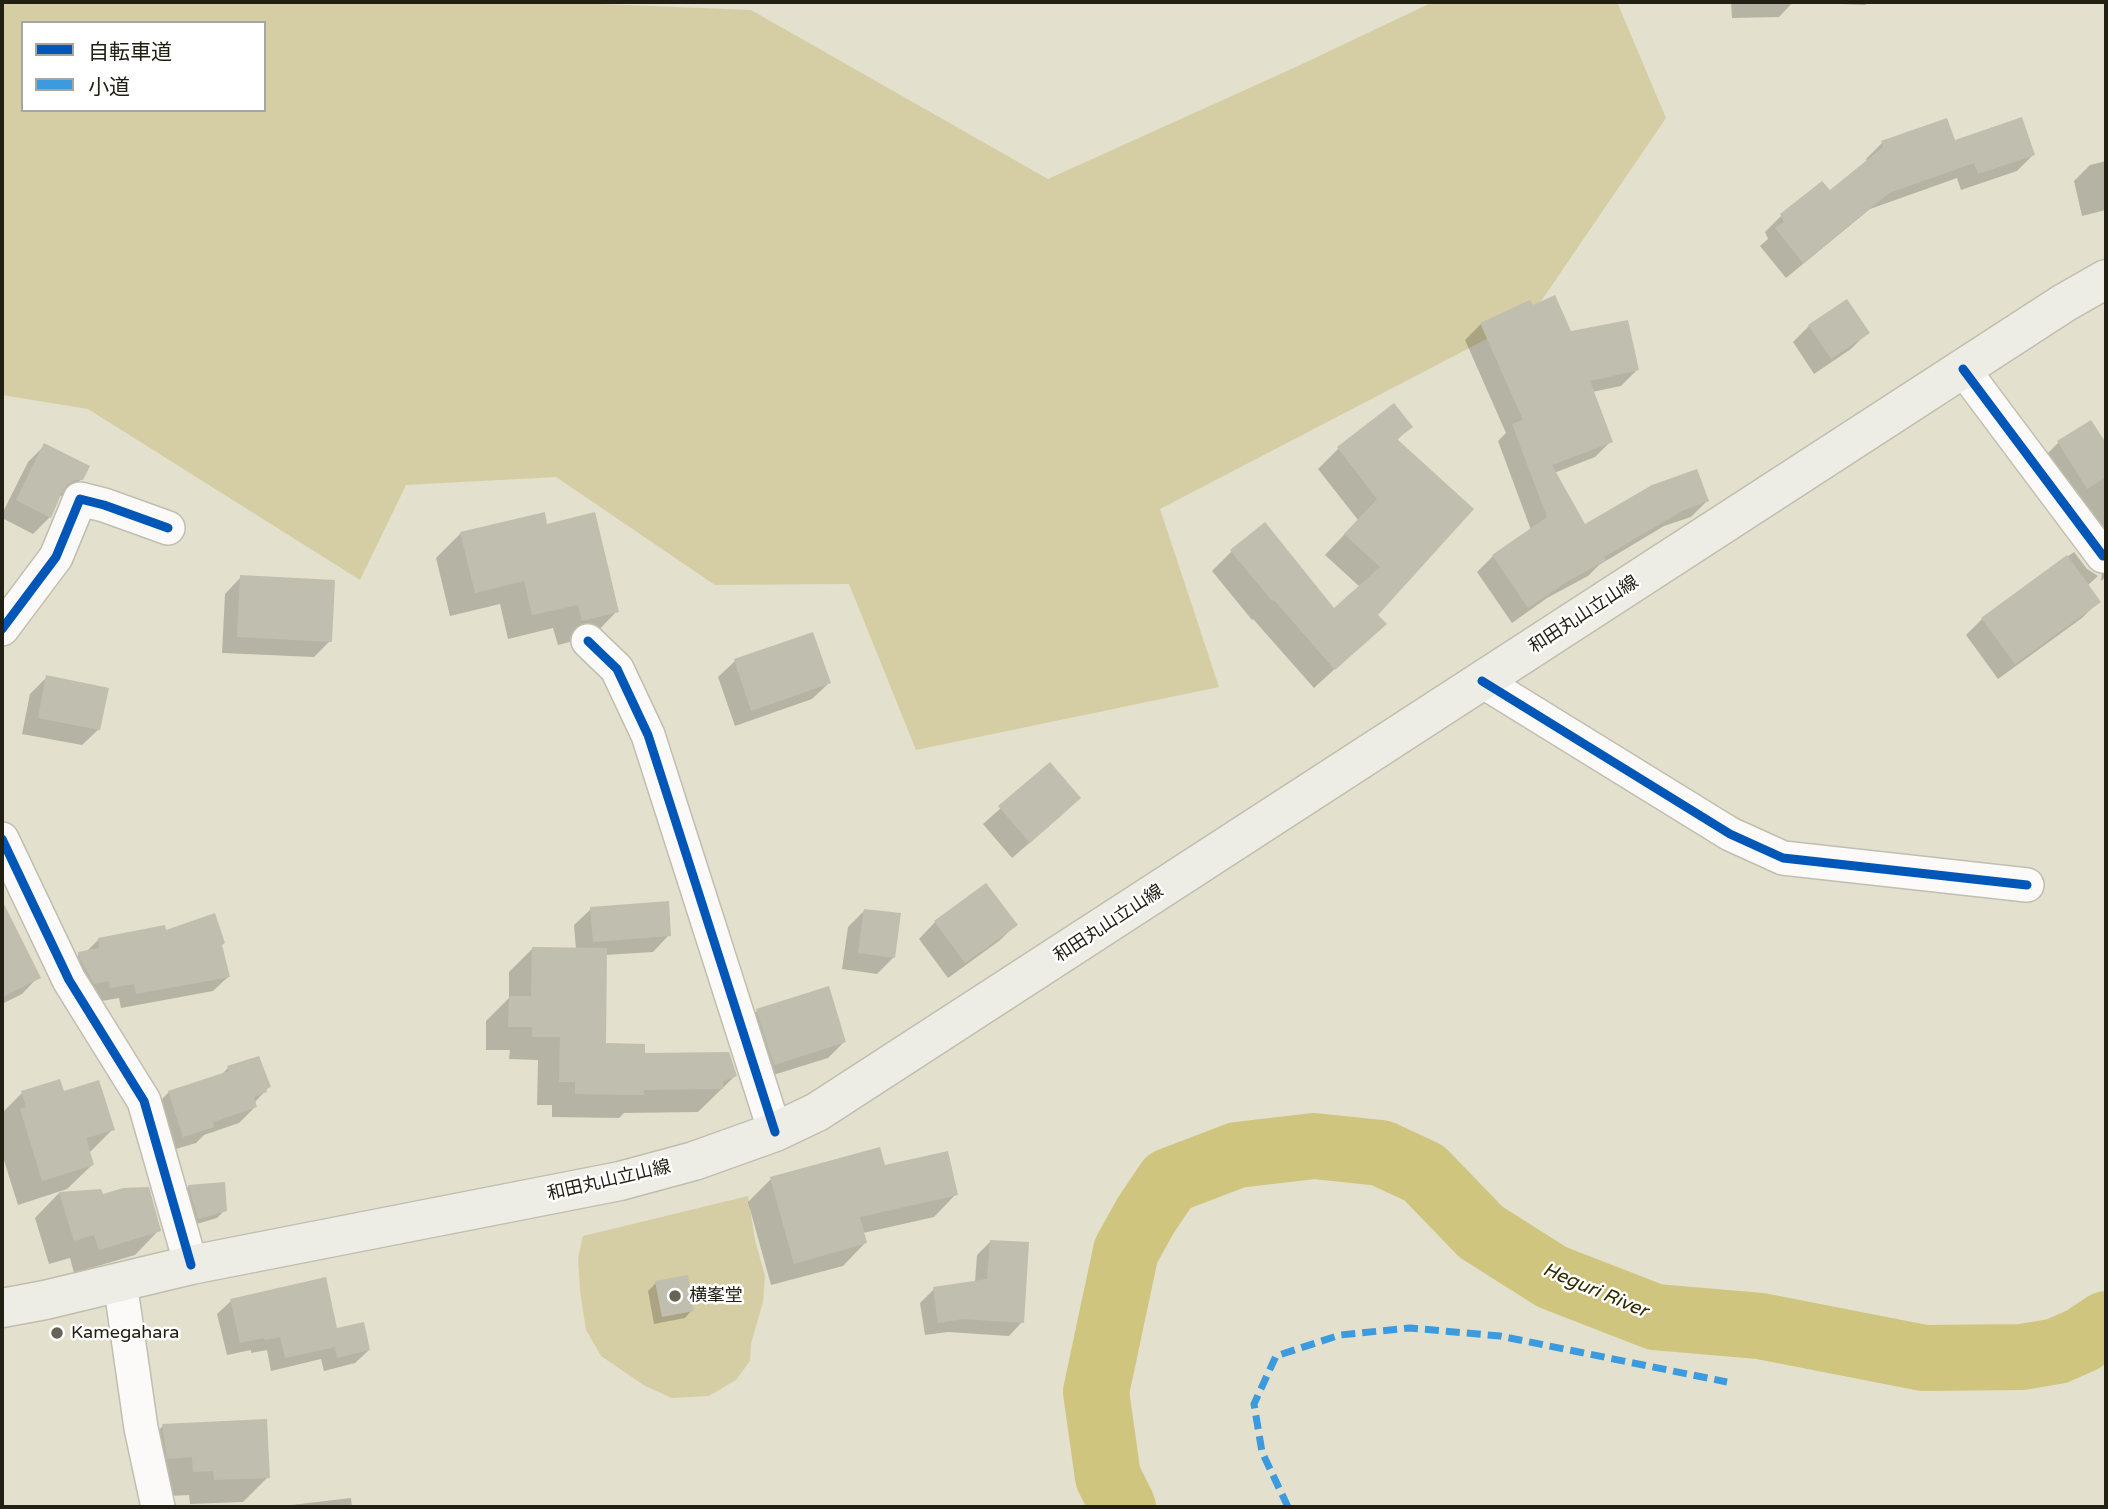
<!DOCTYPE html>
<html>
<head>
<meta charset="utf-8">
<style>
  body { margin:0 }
  #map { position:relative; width:2108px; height:1509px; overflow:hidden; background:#e3e0cd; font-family:"Varela Round","Noto Sans JP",sans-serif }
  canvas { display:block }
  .frame { position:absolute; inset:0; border:4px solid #212013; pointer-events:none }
  .legend { position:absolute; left:21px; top:21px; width:245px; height:91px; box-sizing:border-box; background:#fff; border:2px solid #a6a6a1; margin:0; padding:9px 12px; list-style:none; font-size:21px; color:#212013 }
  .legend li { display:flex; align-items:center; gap:14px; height:35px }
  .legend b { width:35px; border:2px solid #a6a6a1 }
</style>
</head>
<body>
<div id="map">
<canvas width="2108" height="1509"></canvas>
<div class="frame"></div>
<ul class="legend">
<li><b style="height:9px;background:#0057b8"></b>自転車道</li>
<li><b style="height:9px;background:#3c9bde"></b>小道</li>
</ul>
</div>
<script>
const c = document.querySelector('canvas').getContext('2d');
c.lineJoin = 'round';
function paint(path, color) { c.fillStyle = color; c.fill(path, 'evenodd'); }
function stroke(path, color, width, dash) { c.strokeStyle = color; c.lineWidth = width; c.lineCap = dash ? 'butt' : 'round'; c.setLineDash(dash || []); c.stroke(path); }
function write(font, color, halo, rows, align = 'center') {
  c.font = font + ' "Varela Round","Noto Sans JP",sans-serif'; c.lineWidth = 5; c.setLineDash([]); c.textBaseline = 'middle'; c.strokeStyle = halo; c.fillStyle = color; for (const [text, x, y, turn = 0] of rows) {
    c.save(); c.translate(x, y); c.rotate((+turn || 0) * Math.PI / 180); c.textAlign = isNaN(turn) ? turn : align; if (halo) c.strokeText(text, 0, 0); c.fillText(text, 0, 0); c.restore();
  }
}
paint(new Path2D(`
  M 2,2 L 551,2 L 751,10 L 1048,179 L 1298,66 L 1433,2 L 1617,2 L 1666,118 L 1531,316 L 1160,509 L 1219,687 L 916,750 L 849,584 L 715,585 L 556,477 L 406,485 L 360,580 L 88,409 L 2,395 ZM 23,23 L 264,23 L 264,110 L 23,110 Z
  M 748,1196 L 755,1240 L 765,1276 L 763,1302 L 751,1344 L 750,1361 L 736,1380 L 709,1396 L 672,1398 L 645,1386 L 601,1356 L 586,1330 L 580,1291 L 578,1258 L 583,1236 Z`), '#d5cea4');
paint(new Path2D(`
  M 1731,2 L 1868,2 L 1865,5 L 1793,2 L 1779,17 L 1732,18 Z
  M 1882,143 L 2033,155 L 2017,171 L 1961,190 L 1957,178 L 1870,209 L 1786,278 L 1760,246 L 1768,239 L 1765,232 L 1782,215 L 1829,192 L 1867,162 L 1866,159 Z
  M 2106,161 L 2106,210 L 2082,216 L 2074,181 L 2090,165 Z
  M 1481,324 L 1570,333 L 1637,370 L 1621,386 L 1592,392 L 1611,441 L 1595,457 L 1554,473 L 1585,527 L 1707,501 L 1691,517 L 1664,526 L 1599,565 L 1588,576 L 1547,598 L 1512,623 L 1477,572 L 1493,556 L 1531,530 L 1498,441 L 1506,433 L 1465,340 Z
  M 1809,326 L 1868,332 L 1851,349 L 1814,374 L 1793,342 Z
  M 1394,406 L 1410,427 L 1396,441 L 1376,615 L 1384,624 L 1314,688 L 1253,619 L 1252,620 L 1212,571 L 1232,551 L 1334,610 L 1360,587 L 1325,555 L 1358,520 L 1318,469 L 1338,449 Z
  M 2091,422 L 2106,447 L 2106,577 L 2101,581 L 2102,572 L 2100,573 L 2037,464 L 2058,443 Z
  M 45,445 L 81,479 L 65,496 L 58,496 L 50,517 L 33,534 L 2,518 L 2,514 L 28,462 Z
  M 546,526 L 617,611 L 593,636 L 558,645 L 553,628 L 508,639 L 500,604 L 450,616 L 436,558 L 461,533 Z
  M 2074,552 L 2087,569 L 2098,576 L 2087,586 L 2098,602 L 2082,618 L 1998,679 L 1966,635 L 1982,619 Z
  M 241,577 L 330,641 L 314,657 L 222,653 L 225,594 Z
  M 812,634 L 829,683 L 812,699 L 735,726 L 718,677 L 735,661 Z
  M 47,677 L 99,729 L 82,745 L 22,734 L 30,694 Z
  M 1050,764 L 1063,814 L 1012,858 L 983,824 Z
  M 2,904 L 38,977 L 22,994 L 2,1004 Z
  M 591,909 L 669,935 L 653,952 L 605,955 L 604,1045 L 735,1076 L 698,1112 L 624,1113 L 619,1118 L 552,1117 L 552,1105 L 537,1105 L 538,1060 L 509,1059 L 510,1050 L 486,1050 L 486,1021 L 509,998 L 509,972 L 533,948 L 576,949 L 574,925 Z
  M 864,911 L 893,958 L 877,974 L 842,969 L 848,927 Z
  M 935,922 L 1016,925 L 999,941 L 948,978 L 919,939 Z
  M 164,933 L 220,946 L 228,977 L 213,991 L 121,1008 L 119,998 L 96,1002 L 64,968 L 79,954 L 86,952 L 99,939 Z
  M 757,1011 L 844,1042 L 828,1058 L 757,1080 L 740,1027 Z
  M 228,1068 L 269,1087 L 254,1103 L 255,1107 L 239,1123 L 204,1135 L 196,1143 L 166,1152 L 152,1109 L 169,1092 L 220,1076 Z
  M 22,1093 L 113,1129 L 88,1154 L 92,1165 L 67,1189 L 18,1205 L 2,1154 L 2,1113 Z
  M 883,1167 L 956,1194 L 934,1217 L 863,1233 L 865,1243 L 843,1266 L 771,1285 L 748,1202 L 771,1179 Z
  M 189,1186 L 225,1210 L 217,1218 L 190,1226 L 181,1194 Z
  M 59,1193 L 102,1196 L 159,1230 L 135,1255 L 74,1273 L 70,1258 L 49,1264 L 35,1218 Z
  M 991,1241 L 1022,1322 L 1009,1336 L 948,1332 L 925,1335 L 920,1303 L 934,1289 L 975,1282 L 977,1255 Z
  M 656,1283 L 692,1310 L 685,1318 L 654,1324 L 648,1291 Z
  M 231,1301 L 335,1330 L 369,1350 L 355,1363 L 324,1371 L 321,1359 L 271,1371 L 267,1350 L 251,1353 L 251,1350 L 227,1355 L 217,1314 Z
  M 163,1426 L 268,1477 L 243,1502 L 190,1504 L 189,1495 L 169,1496 L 138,1450 Z
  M 351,1498 L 352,1507 L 282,1507 L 283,1506 Z`), '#0003');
stroke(new Path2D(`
  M 1123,1507 L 1108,1477 L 1096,1392 L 1126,1251 L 1146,1215 L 1169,1181 L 1237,1155 L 1314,1146 L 1381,1153 L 1424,1173 L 1481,1232 L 1552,1277 L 1655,1317 L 1760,1326 L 1924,1358 L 2022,1357 L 2057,1351 L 2082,1340 L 2106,1324`), '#cfc57f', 66);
paint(new Path2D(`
  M 2022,117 L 2035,155 L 1978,174 L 1974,163 L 1889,193 L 1803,263 L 1775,228 L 1784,222 L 1780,214 L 1822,181 L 1830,190 L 1883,147 L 1881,141 L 1947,118 L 1955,140 Z
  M 1555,295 L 1571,331 L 1628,320 L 1639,370 L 1590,381 L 1613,442 L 1552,465 L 1585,524 L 1652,485 L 1697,469 L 1709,501 L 1682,511 L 1604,557 L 1606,560 L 1565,583 L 1528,608 L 1492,555 L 1547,517 L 1512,424 L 1523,420 L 1480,323 L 1530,300 L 1533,305 Z
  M 1847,299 L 1870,333 L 1831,359 L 1808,325 Z
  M 1394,403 L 1413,427 L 1397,439 L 1474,509 L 1378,615 L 1387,624 L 1335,670 L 1274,600 L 1272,601 L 1230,550 L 1265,522 L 1334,608 L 1380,567 L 1344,534 L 1377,499 L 1337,447 Z
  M 2091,420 L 2106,443 L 2106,477 L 2087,489 L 2057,441 Z
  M 44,443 L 90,466 L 83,480 L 75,480 L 67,485 L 62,492 L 51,518 L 16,500 Z
  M 545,512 L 547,524 L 595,512 L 619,612 L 582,621 L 578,605 L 532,615 L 524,581 L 475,593 L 460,532 Z
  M 2067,555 L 2101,602 L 2015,664 L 1981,618 Z
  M 240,575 L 335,580 L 332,642 L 237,637 Z
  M 813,632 L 831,683 L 751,711 L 734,659 Z
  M 46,675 L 109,688 L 100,730 L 38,718 Z
  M 1050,762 L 1081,798 L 1030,843 L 998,806 Z
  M 986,883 L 1018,925 L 965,963 L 934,921 Z
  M 2,900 L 41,978 L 2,997 Z
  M 669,901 L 671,936 L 593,942 L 590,907 Z
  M 864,909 L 901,913 L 895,958 L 858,953 Z
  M 215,913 L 225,943 L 222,945 L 230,977 L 136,994 L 134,984 L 110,988 L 109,981 L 94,984 L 78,955 L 78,952 L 99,948 L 98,938 L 165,925 L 166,930 Z
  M 532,947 L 607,948 L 606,1043 L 645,1044 L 645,1053 L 729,1052 L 737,1076 L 723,1081 L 723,1089 L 644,1090 L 644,1095 L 575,1094 L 575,1082 L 559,1082 L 560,1037 L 532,1037 L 532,1027 L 508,1027 L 509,996 L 531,996 Z
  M 829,986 L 846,1042 L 774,1065 L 756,1009 Z
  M 259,1056 L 271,1087 L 266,1089 L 267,1092 L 254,1097 L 257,1107 L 213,1122 L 214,1127 L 183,1137 L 168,1091 L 229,1071 L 227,1066 Z
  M 60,1079 L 64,1091 L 99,1080 L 115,1130 L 86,1138 L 94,1165 L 42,1181 L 20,1109 L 26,1107 L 21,1091 Z
  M 880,1147 L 885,1165 L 948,1151 L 958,1195 L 860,1217 L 867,1243 L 794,1264 L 770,1177 Z
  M 225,1182 L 227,1211 L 198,1219 L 188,1185 Z
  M 149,1187 L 161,1231 L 99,1250 L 94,1235 L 74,1241 L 59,1192 L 101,1189 L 103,1194 L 123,1188 Z
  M 990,1240 L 1029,1242 L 1024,1323 L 963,1319 L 938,1323 L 933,1287 L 987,1279 Z
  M 688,1275 L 694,1311 L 662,1317 L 655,1281 Z
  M 326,1277 L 337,1328 L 364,1322 L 370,1350 L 337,1358 L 335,1347 L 285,1358 L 280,1337 L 265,1340 L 264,1338 L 240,1343 L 230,1299 Z
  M 267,1419 L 270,1478 L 214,1480 L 213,1471 L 193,1472 L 192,1457 L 167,1459 L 162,1424 Z`), '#c0beaf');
const minor = new Path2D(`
  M 1963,369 L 2103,556
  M 2,629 L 56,557 L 80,499 L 104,505 L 168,528
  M 588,641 L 617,669 L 648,735 L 775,1132
  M 1482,681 L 1730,834 L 1783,858 L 2027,885
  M 2,839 L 69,980 L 144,1101 L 191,1265
  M 120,1282 L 141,1428 L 158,1507`);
const secondary = new Path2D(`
  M 2,1308 L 45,1300 L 191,1265 L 620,1181 L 694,1161 L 775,1132 L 817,1112 L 2064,303 L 2106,279`);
stroke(minor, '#c0beaf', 36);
stroke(secondary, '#c0beaf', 41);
stroke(minor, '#fbfaf8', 33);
stroke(secondary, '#edece5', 38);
stroke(new Path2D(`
  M 1288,1507 L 1262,1452 L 1254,1404 L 1276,1356 L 1340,1335 L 1410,1328 L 1500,1336 L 1727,1382`), '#3c9bde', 7, [14, 7]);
stroke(new Path2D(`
  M 1963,369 L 2103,556
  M 2,629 L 56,557 L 80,499 L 104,505 L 168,528
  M 588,641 L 617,669 L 648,735 L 775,1132
  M 1482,681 L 1730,834 L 1783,858 L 2027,885
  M 2,839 L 69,980 L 144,1101 L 191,1265`), '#0057b8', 9);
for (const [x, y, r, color] of [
  [675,1296,7,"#656354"],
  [57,1333,7,"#656354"]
]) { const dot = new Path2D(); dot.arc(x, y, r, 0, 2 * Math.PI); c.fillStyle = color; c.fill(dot); stroke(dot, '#fff', 2.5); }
write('18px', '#212013', '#fff', [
  ["和田丸山立山線",1584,615,-33],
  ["和田丸山立山線",1109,924,-33],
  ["和田丸山立山線",609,1181,-13]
]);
write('18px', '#212013', '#fff', [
  ["横峯堂",689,1296],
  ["Kamegahara",71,1333]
], 'left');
write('italic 19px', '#302a01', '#fff', [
  ["Heguri River",1595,1291,23]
]);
</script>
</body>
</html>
